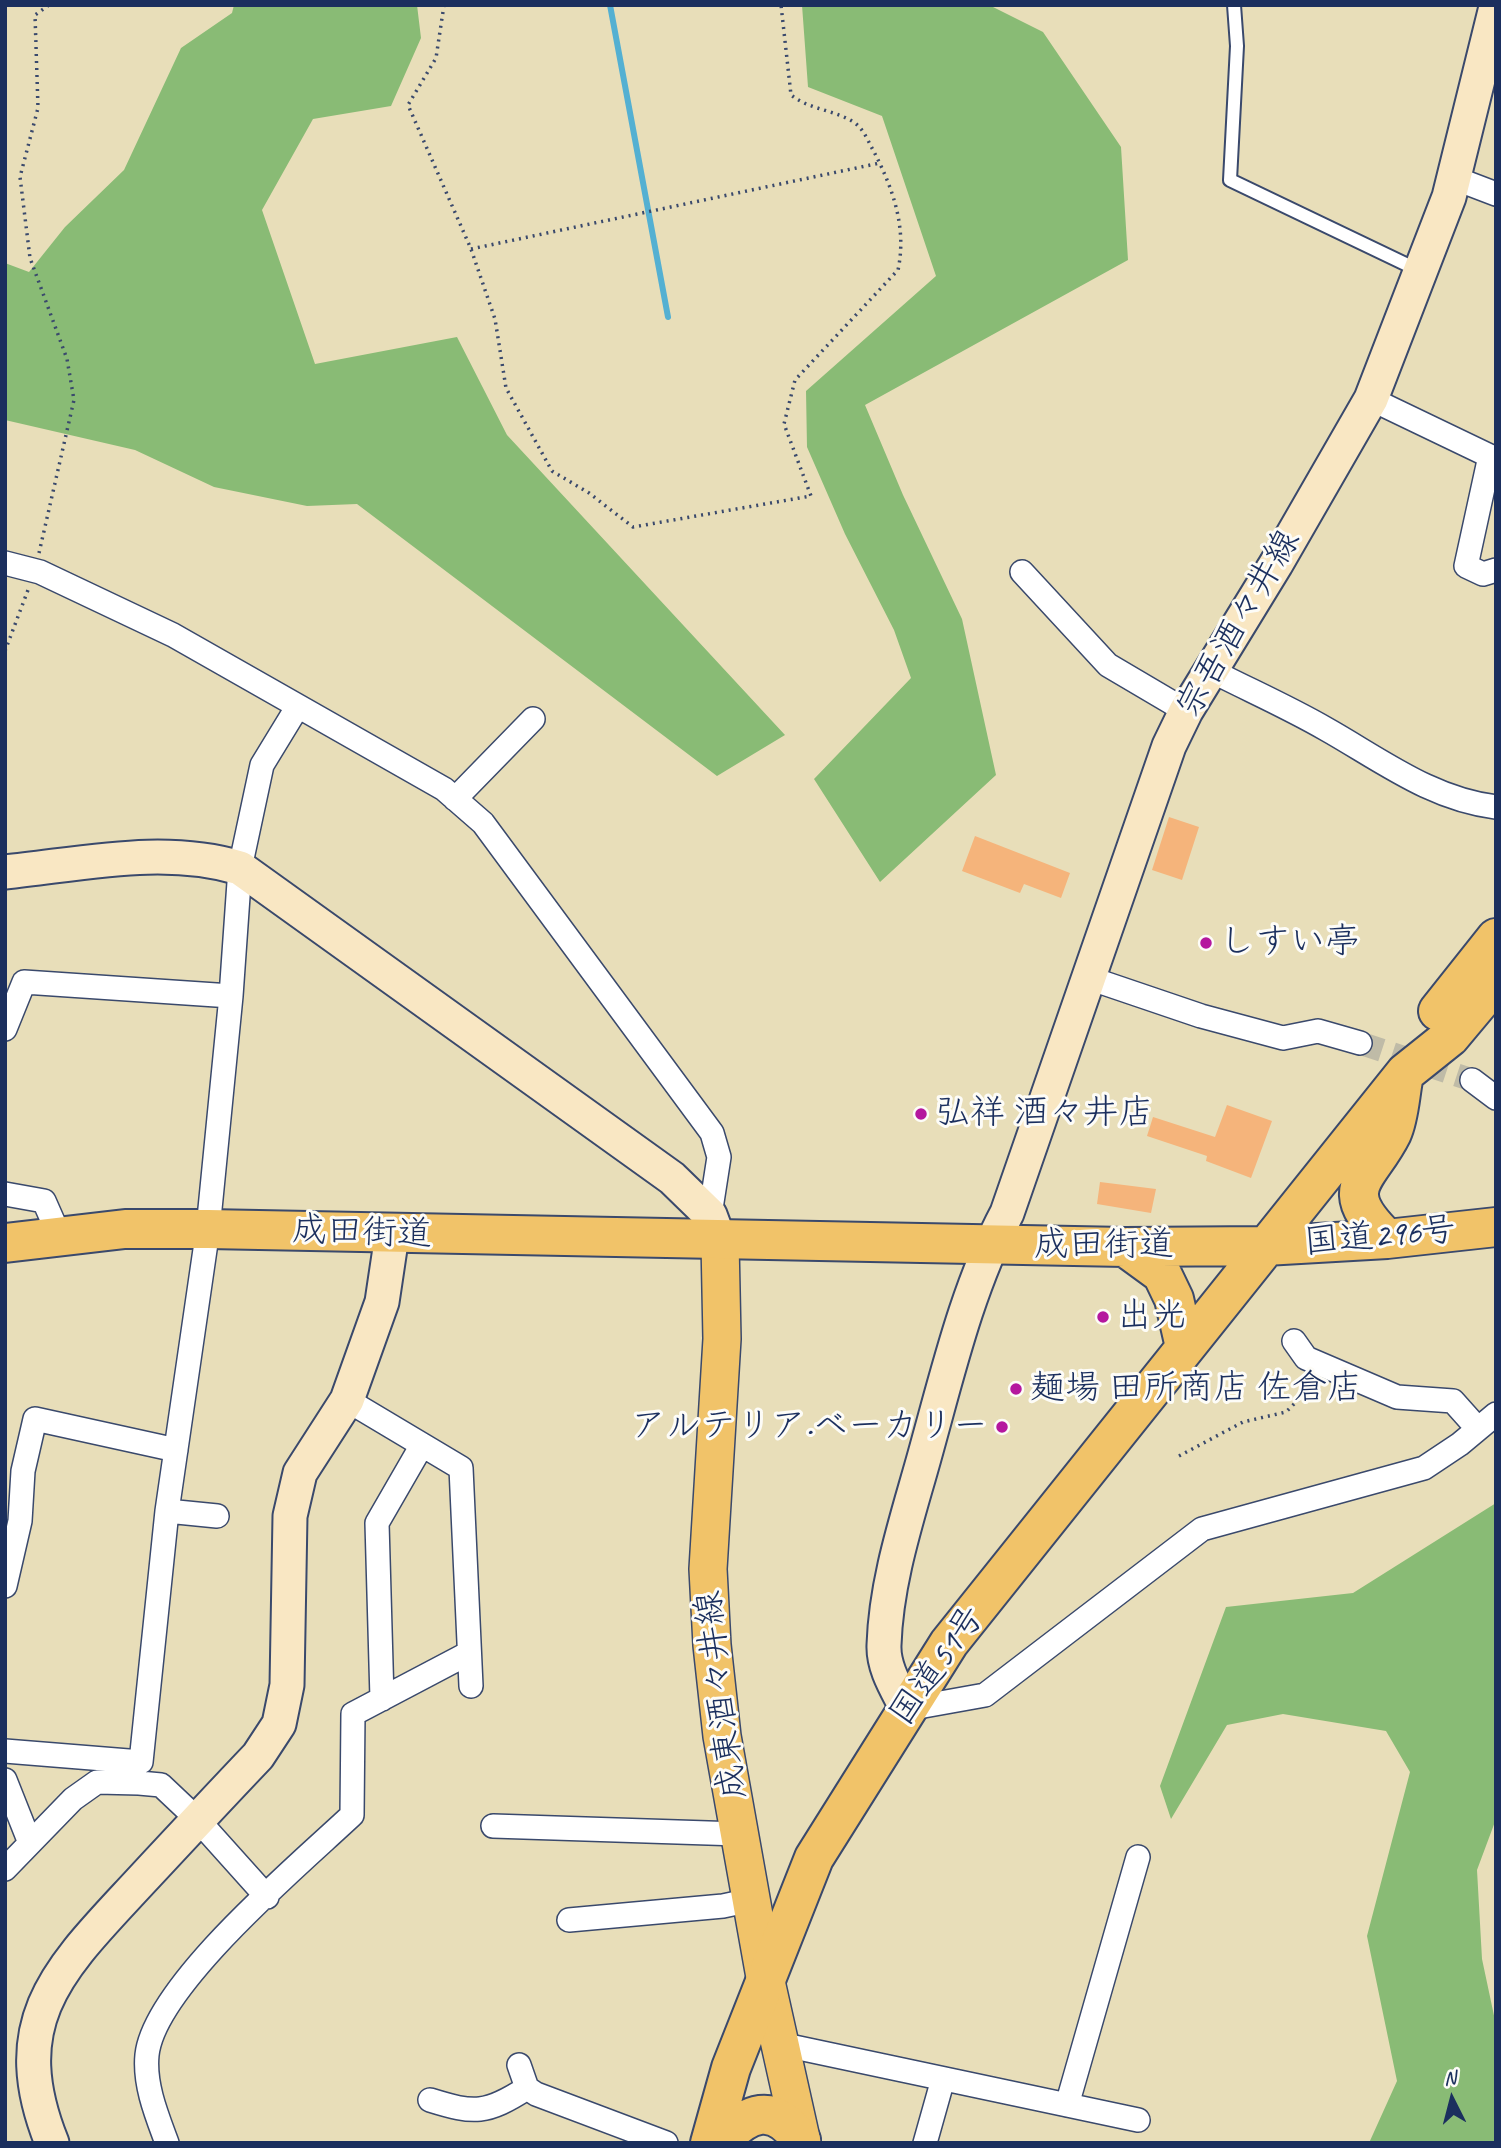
<!DOCTYPE html>
<html>
<head>
<meta charset="utf-8">
<style>
  body { margin:0 }
  #map { position:relative; width:1501px; height:2148px; overflow:hidden; background:#e8deb9; font-family:Caveat,sans-serif }
  canvas { display:block }
  .frame { position:absolute; inset:0; border:7px solid #1b2f5e; pointer-events:none }
  .north { position:absolute; left:1417px; top:2064px; width:70px; height:70px; -webkit-text-stroke:5px #fdfcf7; paint-order:stroke; rotate:354deg; font-size:19px; font-weight:700; line-height:28px; text-align:center; color:#1b2f5e }
  .north::after { content:''; display:block; margin:auto; width:24px; height:32px; background:#1b2f5e; clip-path:polygon(50% 0,100% 100%,50% 72%,0 100%) }
</style>
</head>
<body>
<div id="map">
<canvas width="1501" height="2148"></canvas>
<div class="frame"></div>
<div class="north">N</div>
</div>
<script>
const c = document.querySelector('canvas').getContext('2d');
c.lineJoin = 'round';
function paint(path, color) { c.fillStyle = color; c.fill(path, 'evenodd'); }
function stroke(path, color, width, dash) { c.strokeStyle = color; c.lineWidth = width; c.lineCap = dash ? 'butt' : 'round'; c.setLineDash(dash || []); c.stroke(path); }
function write(font, color, halo, rows, align = 'center') {
  c.font = font + ' Caveat,"Klee One",sans-serif'; c.lineWidth = 6; c.setLineDash([]); c.textBaseline = 'middle'; c.strokeStyle = halo; c.fillStyle = color; for (const [text, x, y, turn = 0] of rows) {
    c.save(); c.translate(x, y); c.rotate((+turn || 0) * Math.PI / 180); c.textAlign = isNaN(turn) ? turn : align; if (halo) c.strokeText(text, 0, 0); c.fillText(text, 0, 0); c.restore();
  }
}
paint(new Path2D(`
  M 234,5 L 417,5 L 421,38 L 391,106 L 313,119 L 262,210 L 315,364 L 457,337 L 507,435 L 785,735 L 717,776 L 357,504 L 307,506 L 214,487 L 135,450 L 5,420 L 5,263 L 29,272 L 65,227 L 124,170 L 181,48 L 232,13 Z
  M 802,5 L 989,5 L 1043,32 L 1121,147 L 1128,260 L 865,405 L 903,495 L 962,619 L 996,775 L 880,882 L 814,779 L 911,678 L 894,630 L 845,534 L 807,447 L 806,391 L 936,276 L 882,116 L 808,87 Z
  M 1496,1503 L 1496,1819 L 1477,1870 L 1482,1959 L 1496,2025 L 1496,2143 L 1369,2143 L 1397,2081 L 1367,1936 L 1410,1772 L 1386,1731 L 1283,1714 L 1227,1725 L 1171,1819 L 1160,1786 L 1226,1607 L 1353,1593 Z`), '#89bb75');
stroke(new Path2D(`
  M 610,5 L 668,317`), '#54b0d2', 6);
paint(new Path2D(`
  M 1169,817 L 1199,827 L 1182,880 L 1152,870 Z
  M 975,836 L 1070,873 L 1061,898 L 1024,884 L 1020,893 L 962,871 Z
  M 1227,1105 L 1272,1121 L 1251,1178 L 1206,1161 L 1207,1156 L 1147,1136 L 1153,1117 L 1215,1137 Z
  M 1100,1182 L 1156,1189 L 1151,1213 L 1097,1204 Z`), '#f5b47b');
stroke(new Path2D(`
  M 1360,1043 L 1472,1080`), '#bfbba7', 23, [23, 11]);
const lane = new Path2D(`
  M 1234,5 L 1237,46 L 1230,180 L 1418,270`);
const street = new Path2D(`
  M 1454,178 L 1496,194
  M 1371,399 L 1496,459
  M 1490,456 L 1466,566 L 1483,574 L 1496,570
  M 5,563 L 40,572 L 173,635 L 444,789 L 483,823 L 712,1133 L 719,1157 L 710,1215
  M 1022,572 L 1108,665 L 1186,711
  M 1210,670 C 1249,690 1288,707 1326,729 C 1381,760 1431,799 1496,807
  M 455,799 L 533,719
  M 1089,978 L 1201,1016 L 1283,1038 L 1318,1031 L 1360,1043
  M 5,1029 L 24,982 L 231,996
  M 1472,1080 L 1496,1098
  M 5,1194 L 44,1201 L 59,1235
  M 1294,1341 L 1306,1358 L 1397,1397 L 1453,1401 L 1478,1429
  M 347,1400 L 461,1468 L 471,1686
  M 167,1511 L 217,1516
  M 5,1586 L 20,1521 L 23,1471 L 35,1419 L 176,1450
  M 382,1699 L 377,1523 L 422,1445
  M 907,1709 L 985,1695 L 1202,1529 L 1424,1468 L 1460,1444 L 1496,1414
  M 5,1751 L 141,1762 L 167,1511 L 208,1229 L 231,996 L 240,868 L 262,765 L 298,706
  M 5,1780 L 30,1843
  M 493,1826 L 739,1834
  M 5,1869 L 73,1799 L 97,1782 L 139,1783 L 161,1785 L 197,1819 L 267,1897
  M 569,1920 L 723,1906 L 751,1900
  M 780,2044 L 1138,2120
  M 519,2065 L 527,2088 L 536,2094 L 666,2143
  M 430,2100 C 475,2114 486,2114 527,2088
  M 1067,2105 L 1138,1857
  M 167,2143 C 157,2116 144,2085 147,2055 C 154,1986 300,1864 352,1815 L 353,1714 L 467,1654
  M 925,2143 L 943,2079`);
const secondary = new Path2D(`
  M 5,872 C 83,864 164,845 240,868 L 672,1178 L 710,1215 L 720,1242
  M 907,1709 C 897,1689 883,1668 884,1645 C 886,1581 907,1519 924,1458 C 947,1376 967,1288 1007,1213 L 1169,746 L 1186,711 L 1276,564 L 1371,399 L 1449,197 L 1496,7
  M 52,2143 C 3,2021 59,1969 137,1885 C 177,1842 217,1799 258,1756 L 279,1724 L 287,1685 L 290,1516 L 300,1473 L 347,1400 L 382,1302 L 392,1235`);
const primary = new Path2D(`
  M 720,1242 L 722,1339 L 708,1569 L 712,1645 L 722,1736 L 765,1977 L 802,2143`);
const highway = new Path2D(`
  M 1438,1011 L 1496,938
  M 1387,1239 C 1334,1187 1368,1181 1392,1133 C 1399,1118 1400,1096 1403,1080
  M 5,1243 L 125,1229 L 208,1229 L 1125,1247 L 1265,1246 L 1387,1239 L 1496,1227
  M 1125,1247 L 1162,1274 L 1174,1299 L 1185,1347
  M 710,2143 L 731,2068 L 814,1858 L 949,1643 L 1405,1073 L 1450,1037 L 1496,982
  M 719,2143 C 748,2111 773,2101 801,2140`);
stroke(lane, '#3a496c', 16);
stroke(street, '#3a496c', 26);
stroke(secondary, '#3a496c', 37);
stroke(primary, '#3a496c', 40);
stroke(highway, '#3a496c', 42);
stroke(new Path2D(`
  M 444,5 L 436,58 L 408,105 L 471,249 L 495,319 L 506,388 L 552,471 L 589,493 L 633,527 L 811,496 L 784,424 L 795,380 L 898,270 C 907,228 893,188 873,150 C 868,141 864,130 855,123 C 836,110 810,110 791,95 L 781,5
  M 471,249 L 880,163
  M 39,553 L 74,400 L 67,359 L 30,258 L 20,177 L 38,108 L 35,15 L 49,5
  M 5,651 L 28,590
  M 1179,1456 L 1243,1422 L 1286,1412 L 1309,1389 L 1308,1381`), '#3a496c', 3.5, [2, 5]);
stroke(lane, '#fff', 12);
stroke(street, '#fff', 23);
stroke(secondary, '#f9e7c3', 33);
stroke(primary, '#f1c369', 37);
stroke(highway, '#f1c369', 38);
for (const [x, y, r, color] of [
  [1206,943,7,"#b5179e"],
  [921,1114,7,"#b5179e"],
  [1103,1317,7,"#b5179e"],
  [1016,1389,7,"#b5179e"],
  [1002,1427,7,"#b5179e"]
]) { const dot = new Path2D(); dot.arc(x, y, r, 0, 2 * Math.PI); c.fillStyle = color; c.fill(dot); stroke(dot, '#fdfcf7', 2.5); }
write('35px', '#1b2f5e', '#fdfcf7', [
  ["宗吾酒々井線",1239,624,-60],
  ["成田街道",362,1233,2],
  ["国道296号",1380,1237,-5],
  ["成田街道",1104,1246],
  ["国道51号",938,1666,-55],
  ["成東酒々井線",722,1695,-97]
]);
write('35px', '#1b2f5e', '#fdfcf7', [
  ["しすい亭",1220,943],
  ["弘祥 酒々井店",935,1114],
  ["出光",1117,1317],
  ["麺場 田所商店 佐倉店",1030,1389],
  ["アルテリア.ベーカリー",988,1427,"right"]
], 'left');
</script>
</body>
</html>
